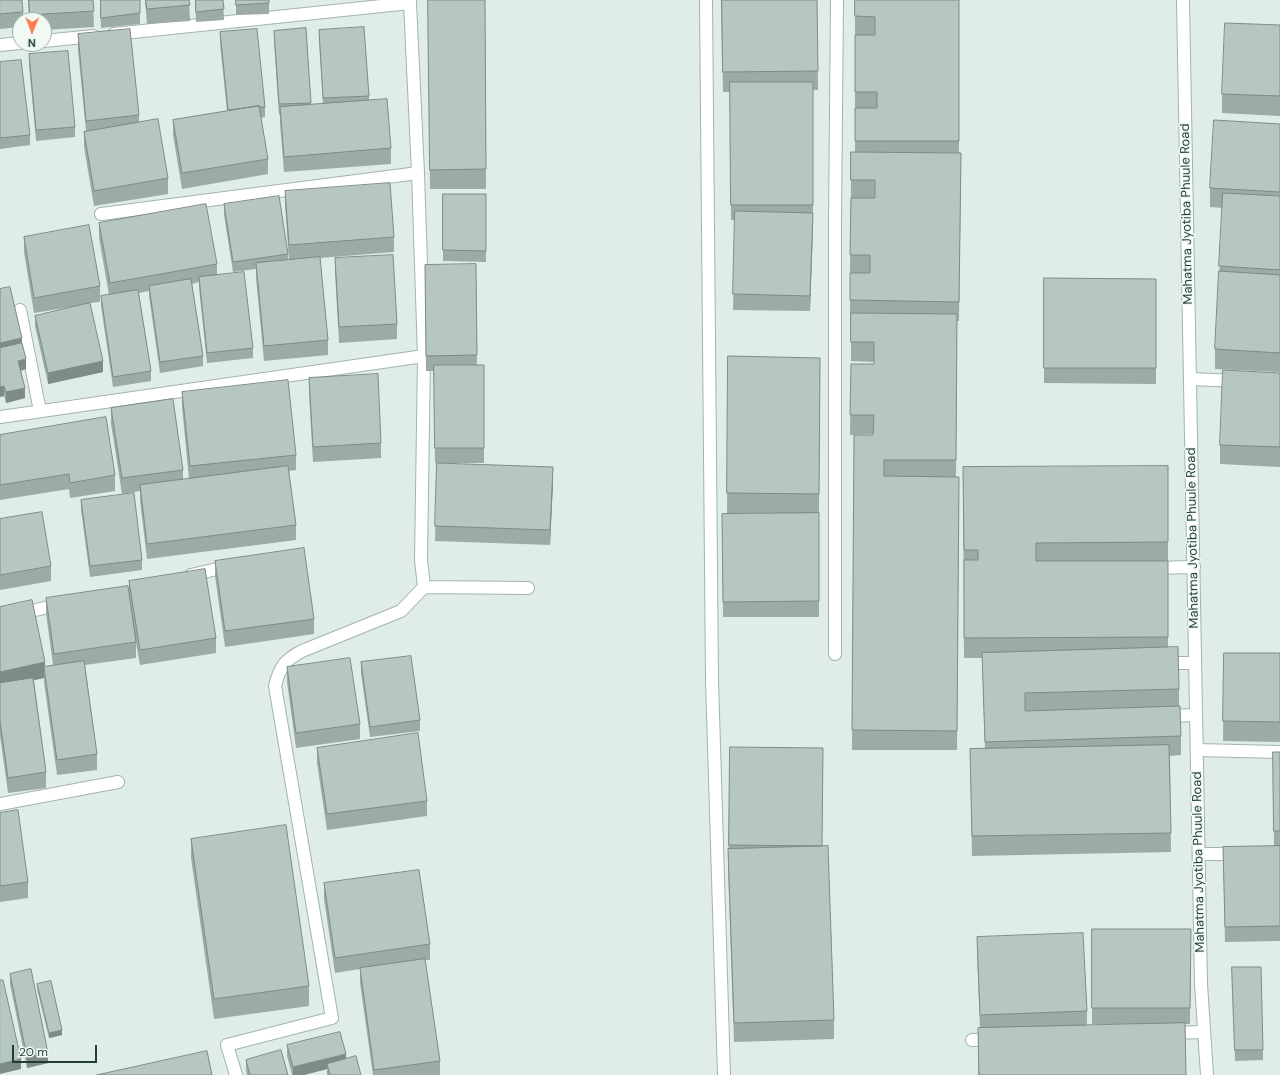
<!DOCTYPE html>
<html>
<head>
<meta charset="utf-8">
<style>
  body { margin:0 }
  #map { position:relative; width:1280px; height:1075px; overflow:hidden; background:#e0ece7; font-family:"DM Sans",sans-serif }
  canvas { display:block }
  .north { position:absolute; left:12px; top:12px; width:40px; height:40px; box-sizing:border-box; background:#f1f9f5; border:1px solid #9daea9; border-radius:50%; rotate:181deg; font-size:11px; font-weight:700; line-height:16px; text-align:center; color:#1f3e36 }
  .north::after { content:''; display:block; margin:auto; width:14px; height:18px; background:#fe7b4d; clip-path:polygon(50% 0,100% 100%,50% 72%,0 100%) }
  .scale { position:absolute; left:12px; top:1045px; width:85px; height:18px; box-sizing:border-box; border:2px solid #1f3e36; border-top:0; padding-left:5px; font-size:12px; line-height:14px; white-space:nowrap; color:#1f3e36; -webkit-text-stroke:3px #f1f9f5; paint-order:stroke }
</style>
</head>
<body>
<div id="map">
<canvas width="1280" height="1075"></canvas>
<div class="north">N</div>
<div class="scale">20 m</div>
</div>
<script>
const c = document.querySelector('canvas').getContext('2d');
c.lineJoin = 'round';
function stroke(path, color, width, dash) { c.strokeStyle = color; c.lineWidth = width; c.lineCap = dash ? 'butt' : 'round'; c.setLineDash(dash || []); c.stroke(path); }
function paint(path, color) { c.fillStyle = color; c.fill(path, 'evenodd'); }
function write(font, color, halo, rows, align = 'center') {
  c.font = font + ' "DM Sans",sans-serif'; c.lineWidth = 3; c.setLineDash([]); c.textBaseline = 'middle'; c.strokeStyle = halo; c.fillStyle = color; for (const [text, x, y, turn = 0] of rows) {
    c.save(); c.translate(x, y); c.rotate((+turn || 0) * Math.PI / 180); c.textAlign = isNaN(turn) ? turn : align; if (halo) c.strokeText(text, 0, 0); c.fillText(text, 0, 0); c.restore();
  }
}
const lane = new Path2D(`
  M 20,310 L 40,411
  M 1190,379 L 1239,381
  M 0,417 L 424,356
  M 1151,568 L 1194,567
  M 1163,663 L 1195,663
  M 1164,716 L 1196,715
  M 1197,750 L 1280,752
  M 1199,854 L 1238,854
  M 1169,1033 L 1204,1032
  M 972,1040 L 993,1039`);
const street = new Path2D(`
  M 706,0 L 712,680 L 724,1075
  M 1183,0 L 1201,984 L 1207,1075
  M 410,3 L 418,173 L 424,356 L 421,560 L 424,587 L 528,588
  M 114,34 L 410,3 L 410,0
  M 44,41 L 93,36
  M 0,45 L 20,43
  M 101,214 L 418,173
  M 191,575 L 230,566
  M 0,618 L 62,604
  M 835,654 L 835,223 L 837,0
  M 0,804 L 118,782
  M 236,1075 L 227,1045 L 332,1018 L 275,686 C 280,666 285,660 302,651 L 401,611 L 424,587`);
stroke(lane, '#a2b4ae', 14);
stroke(street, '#a2b4ae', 14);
stroke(lane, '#fff', 12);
stroke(street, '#fff', 12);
paint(new Path2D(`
  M 0,0 L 23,12 L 23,20 L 20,20 L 20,27 L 0,29 Z
  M 28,0 L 93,0 L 94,27 L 44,30 L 44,20 L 29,20 Z
  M 100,0 L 140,0 L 140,24 L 101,28 Z
  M 145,0 L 189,0 L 190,21 L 147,24 Z
  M 195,0 L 223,0 L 224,20 L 196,22 Z
  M 236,0 L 269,0 L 269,14 L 236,15 Z
  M 428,0 L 485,0 L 486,189 L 430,189 Z
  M 721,0 L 817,0 L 818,90 L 813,90 L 813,220 L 810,311 L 733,310 L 735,220 L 731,220 L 730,92 L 723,92 Z
  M 855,0 L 959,0 L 959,153 L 961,173 L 959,321 L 957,321 L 956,477 L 959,477 L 957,750 L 852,750 L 854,435 L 873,435 L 873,434 L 850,435 L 851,364 L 874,364 L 874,362 L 851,361 L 851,320 L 850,320 L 850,273 L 851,180 L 855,152 Z
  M 1280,25 L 1280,116 L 1222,113 L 1222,94 Z
  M 306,28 L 311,105 L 323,104 L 319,40 L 319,30 L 369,96 L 369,100 L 391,148 L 391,164 L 284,172 L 280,123 L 280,115 L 279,115 L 274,41 L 274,31 Z
  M 220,32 L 265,107 L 265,117 L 261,118 L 268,159 L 268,174 L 182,189 L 173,135 L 173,120 L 227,111 L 220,43 Z
  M 78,34 L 139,115 L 139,122 L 168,178 L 168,194 L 94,206 L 84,147 L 84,132 L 86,131 L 78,50 Z
  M 29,54 L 75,127 L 75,137 L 36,141 L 29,65 Z
  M 0,62 L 30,135 L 30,145 L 0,149 Z
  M 1280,124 L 1280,372 L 1215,369 L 1215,349 L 1223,208 L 1210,207 L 1210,188 Z
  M 285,191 L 394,237 L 394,252 L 320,258 L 328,340 L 328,355 L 264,361 L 256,278 L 256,269 L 233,272 L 224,215 L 224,204 L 288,254 L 288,260 L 289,260 L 285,206 Z
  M 443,194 L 486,194 L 486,262 L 443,261 Z
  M 99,223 L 217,264 L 217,275 L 253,348 L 253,358 L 207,363 L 199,288 L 199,282 L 192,284 L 203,356 L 203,366 L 160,373 L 149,296 L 149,291 L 139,293 L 151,371 L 151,381 L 113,387 L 101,306 L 101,296 L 109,295 L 99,238 Z
  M 24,237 L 100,286 L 100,302 L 90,303 L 103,372 L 48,384 L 35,326 L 35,316 L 89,304 L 34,313 L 24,252 Z
  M 335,258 L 397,324 L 397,339 L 339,343 L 335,273 Z
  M 476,264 L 477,365 L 484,365 L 484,463 L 441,463 L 553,482 L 550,545 L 435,541 L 437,463 L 435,463 L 434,371 L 426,371 L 425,280 Z
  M 1044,278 L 1156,279 L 1156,384 L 1044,383 Z
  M 0,289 L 22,343 L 26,369 L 21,371 L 25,398 L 6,403 L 4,396 L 0,397 Z
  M 728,356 L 820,358 L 819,513 L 819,617 L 723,617 L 722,514 L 803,513 L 727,513 Z
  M 1280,373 L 1280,467 L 1220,464 L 1220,445 Z
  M 309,378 L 381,443 L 381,458 L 313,462 L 309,393 Z
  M 182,392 L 296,455 L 296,470 L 289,471 L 296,525 L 296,540 L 147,559 L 140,501 L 140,491 L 122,494 L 111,424 L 111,408 L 183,470 L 183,480 L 189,479 L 182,407 Z
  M 0,435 L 115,475 L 115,491 L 70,498 L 69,489 L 0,500 Z
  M 963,467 L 1168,542 L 1168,648 L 1179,689 L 1179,706 L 1181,736 L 1181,755 L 1170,756 L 1171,852 L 972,856 L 970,749 L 985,749 L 982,658 L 964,658 Z
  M 81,500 L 142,560 L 142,570 L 90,577 L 81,510 Z
  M 0,519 L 51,566 L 51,581 L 0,590 Z
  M 215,561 L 314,619 L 314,634 L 225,647 L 215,576 Z
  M 129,581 L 216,638 L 216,653 L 140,665 L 136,643 L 136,658 L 85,665 L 97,754 L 97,770 L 57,775 L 44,682 L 44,678 L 34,680 L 46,772 L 46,788 L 8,793 L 0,736 L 0,607 L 45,667 L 53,665 L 46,613 L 46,598 L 129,590 Z
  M 1224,653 L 1280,653 L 1280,742 L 1223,741 Z
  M 361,662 L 420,720 L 420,731 L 370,737 L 361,673 Z
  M 287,667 L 360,724 L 360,739 L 296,748 L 287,682 Z
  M 730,747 L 822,846 L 834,1020 L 834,1039 L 734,1042 L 728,869 Z
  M 317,748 L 427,801 L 427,816 L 327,830 L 317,763 Z
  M 1273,752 L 1280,752 L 1280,846 L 1274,846 Z
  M 0,813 L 28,882 L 28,898 L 0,902 Z
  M 191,839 L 309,986 L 309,1006 L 214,1019 L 191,858 Z
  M 1280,846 L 1280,941 L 1225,942 L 1223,847 Z
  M 324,883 L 430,944 L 430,960 L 425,960 L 440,1061 L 440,1075 L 373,1075 L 360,983 L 360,969 L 335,973 L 324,899 Z
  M 1092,929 L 1191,929 L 1190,1024 L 1185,1024 L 1186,1075 L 978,1075 L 978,1028 L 980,1028 L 977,953 L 977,937 L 1087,1011 L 1087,1026 L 1163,1024 L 1092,1024 Z
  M 1232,967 L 1263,1050 L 1263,1060 L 1235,1061 Z
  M 10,974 L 48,1063 L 27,1068 L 10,984 Z
  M 37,984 L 62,1035 L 49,1038 L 37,989 Z
  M 287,1045 L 346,1059 L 361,1075 L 327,1075 L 327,1069 L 304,1075 L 292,1075 L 287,1056 Z
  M 246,1060 L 288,1075 L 247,1075 L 246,1071 Z`), '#9caba5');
paint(new Path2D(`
  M 813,213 L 813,228 L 810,311 L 810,296 Z
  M 22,338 L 22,349 L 0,354 L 0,343 Z
  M 26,359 L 26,369 L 18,371 L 18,361 Z
  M 103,361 L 103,372 L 48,384 L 48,373 Z
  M 4,386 L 4,396 L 0,397 L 0,387 Z
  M 25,388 L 25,398 L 6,403 L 6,392 Z
  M 553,467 L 553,482 L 550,545 L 550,530 Z
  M 45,662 L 45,674 L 44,667 L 44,678 L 0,687 L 0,672 Z
  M 62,1030 L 62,1035 L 49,1038 L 49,1033 Z
  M 48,1053 L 48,1063 L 27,1068 L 27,1057 Z
  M 346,1054 L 346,1064 L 327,1064 L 327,1069 L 304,1075 L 293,1075 L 293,1067 Z
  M 21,1059 L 21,1069 L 0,1074 L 0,1064 Z`), '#7f8b86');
const building = new Path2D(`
  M 0,0 L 22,0 L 23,12 L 0,14 Z
  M 29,0 L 93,0 L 94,11 L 30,15 Z
  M 101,0 L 140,0 L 140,13 L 101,18 Z
  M 146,0 L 189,0 L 190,5 L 147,9 Z
  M 196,0 L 223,0 L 224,9 L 196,12 Z
  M 236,0 L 269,0 L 269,3 L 236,5 Z
  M 428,0 L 485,0 L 486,169 L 430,170 Z
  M 722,0 L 817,0 L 818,71 L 723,72 Z
  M 855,0 L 959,0 L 959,141 L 855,141 L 855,108 L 877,108 L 877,92 L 855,92 L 855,35 L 875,35 L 875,17 L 855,16 Z
  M 1225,23 L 1280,25 L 1280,96 L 1222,94 Z
  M 364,27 L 369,96 L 323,98 L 319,30 Z
  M 306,28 L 311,103 L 279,104 L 274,31 Z
  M 130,29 L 139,115 L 86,121 L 78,34 Z
  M 257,29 L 265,107 L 259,107 L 259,106 L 228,110 L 220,32 Z
  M 68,51 L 75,127 L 36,130 L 29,54 Z
  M 21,60 L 30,135 L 0,138 L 0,62 Z
  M 730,82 L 813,82 L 813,205 L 731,205 Z
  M 387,99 L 391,148 L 284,157 L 280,107 Z
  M 259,106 L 268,159 L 182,173 L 173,120 Z
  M 158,119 L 168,178 L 94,191 L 84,132 Z
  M 1214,120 L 1280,124 L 1280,192 L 1210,188 Z
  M 851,152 L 961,153 L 959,302 L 850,300 L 850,273 L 870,273 L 870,255 L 850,255 L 851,198 L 875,198 L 875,180 L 851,180 Z
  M 390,183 L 394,237 L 289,245 L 285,191 Z
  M 1223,193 L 1280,196 L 1280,270 L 1219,266 Z
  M 443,194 L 486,194 L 486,251 L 443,250 Z
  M 279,196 L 288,254 L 233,262 L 224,204 Z
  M 206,204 L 217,264 L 110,283 L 99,223 Z
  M 735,211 L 813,213 L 810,296 L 733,294 Z
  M 89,225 L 100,286 L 34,298 L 24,237 Z
  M 393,255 L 397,324 L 339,327 L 335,258 Z
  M 320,257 L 328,340 L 264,346 L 256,263 Z
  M 476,264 L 477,355 L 426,356 L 425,265 Z
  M 1219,271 L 1280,275 L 1280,353 L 1215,349 Z
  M 244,272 L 253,348 L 207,353 L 199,277 Z
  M 1044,278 L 1156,279 L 1156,368 L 1044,368 Z
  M 191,279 L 203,356 L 160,362 L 149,286 Z
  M 10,287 L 22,338 L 0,343 L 0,289 Z
  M 138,290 L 151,371 L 113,377 L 101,296 Z
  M 90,303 L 103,361 L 48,373 L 35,316 Z
  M 851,313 L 957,314 L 956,460 L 884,460 L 884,476 L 959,477 L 957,731 L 852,730 L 854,435 L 873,435 L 874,415 L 850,415 L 851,364 L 874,364 L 874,342 L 851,342 Z
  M 22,343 L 26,359 L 18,361 L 25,388 L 6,392 L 4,386 L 0,387 L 0,348 Z
  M 728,356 L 820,358 L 819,494 L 727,493 Z
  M 434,365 L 484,365 L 484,448 L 435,448 Z
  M 1223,370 L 1280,373 L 1280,447 L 1220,445 Z
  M 378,374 L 381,443 L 313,447 L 309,378 Z
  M 288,380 L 296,455 L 190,466 L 182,392 Z
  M 173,399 L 183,470 L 122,478 L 111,408 Z
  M 106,417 L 115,475 L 70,483 L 69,474 L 0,485 L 0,435 Z
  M 437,463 L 553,467 L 550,530 L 435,526 Z
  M 288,466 L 296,525 L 147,544 L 140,485 Z
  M 1168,466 L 1168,542 L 1036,543 L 1036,561 L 1168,561 L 1168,637 L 964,638 L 964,560 L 978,560 L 978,550 L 964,550 L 963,467 Z
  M 134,493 L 142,560 L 90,566 L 81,500 Z
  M 42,512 L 51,566 L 0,575 L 0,519 Z
  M 819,513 L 819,601 L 723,602 L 722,514 Z
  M 304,548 L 314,619 L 225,631 L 215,561 Z
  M 205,569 L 216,638 L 140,650 L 129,581 Z
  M 128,586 L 136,642 L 54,654 L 46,598 Z
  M 32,600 L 45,662 L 0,672 L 0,607 Z
  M 1178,647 L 1179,689 L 1025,693 L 1025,711 L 1180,706 L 1181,736 L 985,742 L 982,653 Z
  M 1224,653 L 1280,653 L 1280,722 L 1223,721 Z
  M 411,656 L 420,720 L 370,727 L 361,662 Z
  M 350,658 L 360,724 L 296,733 L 287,667 Z
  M 84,661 L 97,754 L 57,760 L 44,667 Z
  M 33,678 L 46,772 L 8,778 L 0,721 L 0,683 Z
  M 418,733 L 427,801 L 327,814 L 317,748 Z
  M 1169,745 L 1171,833 L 972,836 L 970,749 Z
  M 730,747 L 823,748 L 822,846 L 729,845 Z
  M 1273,752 L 1280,752 L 1280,831 L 1274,831 Z
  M 18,810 L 28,882 L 0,886 L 0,813 Z
  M 286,825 L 309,986 L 214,999 L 191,839 Z
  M 828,846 L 834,1020 L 734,1023 L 728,849 Z
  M 1280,846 L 1280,926 L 1225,927 L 1223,847 Z
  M 419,870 L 430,944 L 335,958 L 324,883 Z
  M 1092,929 L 1191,929 L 1190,1008 L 1092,1008 Z
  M 1083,933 L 1087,1011 L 980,1015 L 977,937 Z
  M 425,959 L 440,1061 L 374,1070 L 360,968 Z
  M 1232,967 L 1261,967 L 1263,1050 L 1235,1050 Z
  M 31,969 L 48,1053 L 27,1057 L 10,974 Z
  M 0,980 L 3,980 L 21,1059 L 0,1064 Z
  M 51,981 L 62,1030 L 49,1033 L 37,984 Z
  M 1185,1023 L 1186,1075 L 979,1075 L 978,1028 Z
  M 340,1032 L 346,1054 L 293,1067 L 287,1045 Z
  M 281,1050 L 288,1075 L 250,1075 L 246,1060 Z
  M 207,1051 L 212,1075 L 97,1075 Z
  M 356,1056 L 361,1075 L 330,1075 L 327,1064 Z`);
paint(building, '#b5c7c0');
stroke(building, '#7f8b86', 1);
write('13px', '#1f3e36', '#f1f9f5', [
  ["Mahatma Jyotiba Phuule Road",1187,214,-91],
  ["Mahatma Jyotiba Phuule Road",1193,538,-91],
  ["Mahatma Jyotiba Phuule Road",1199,862,-91]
]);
</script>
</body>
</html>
